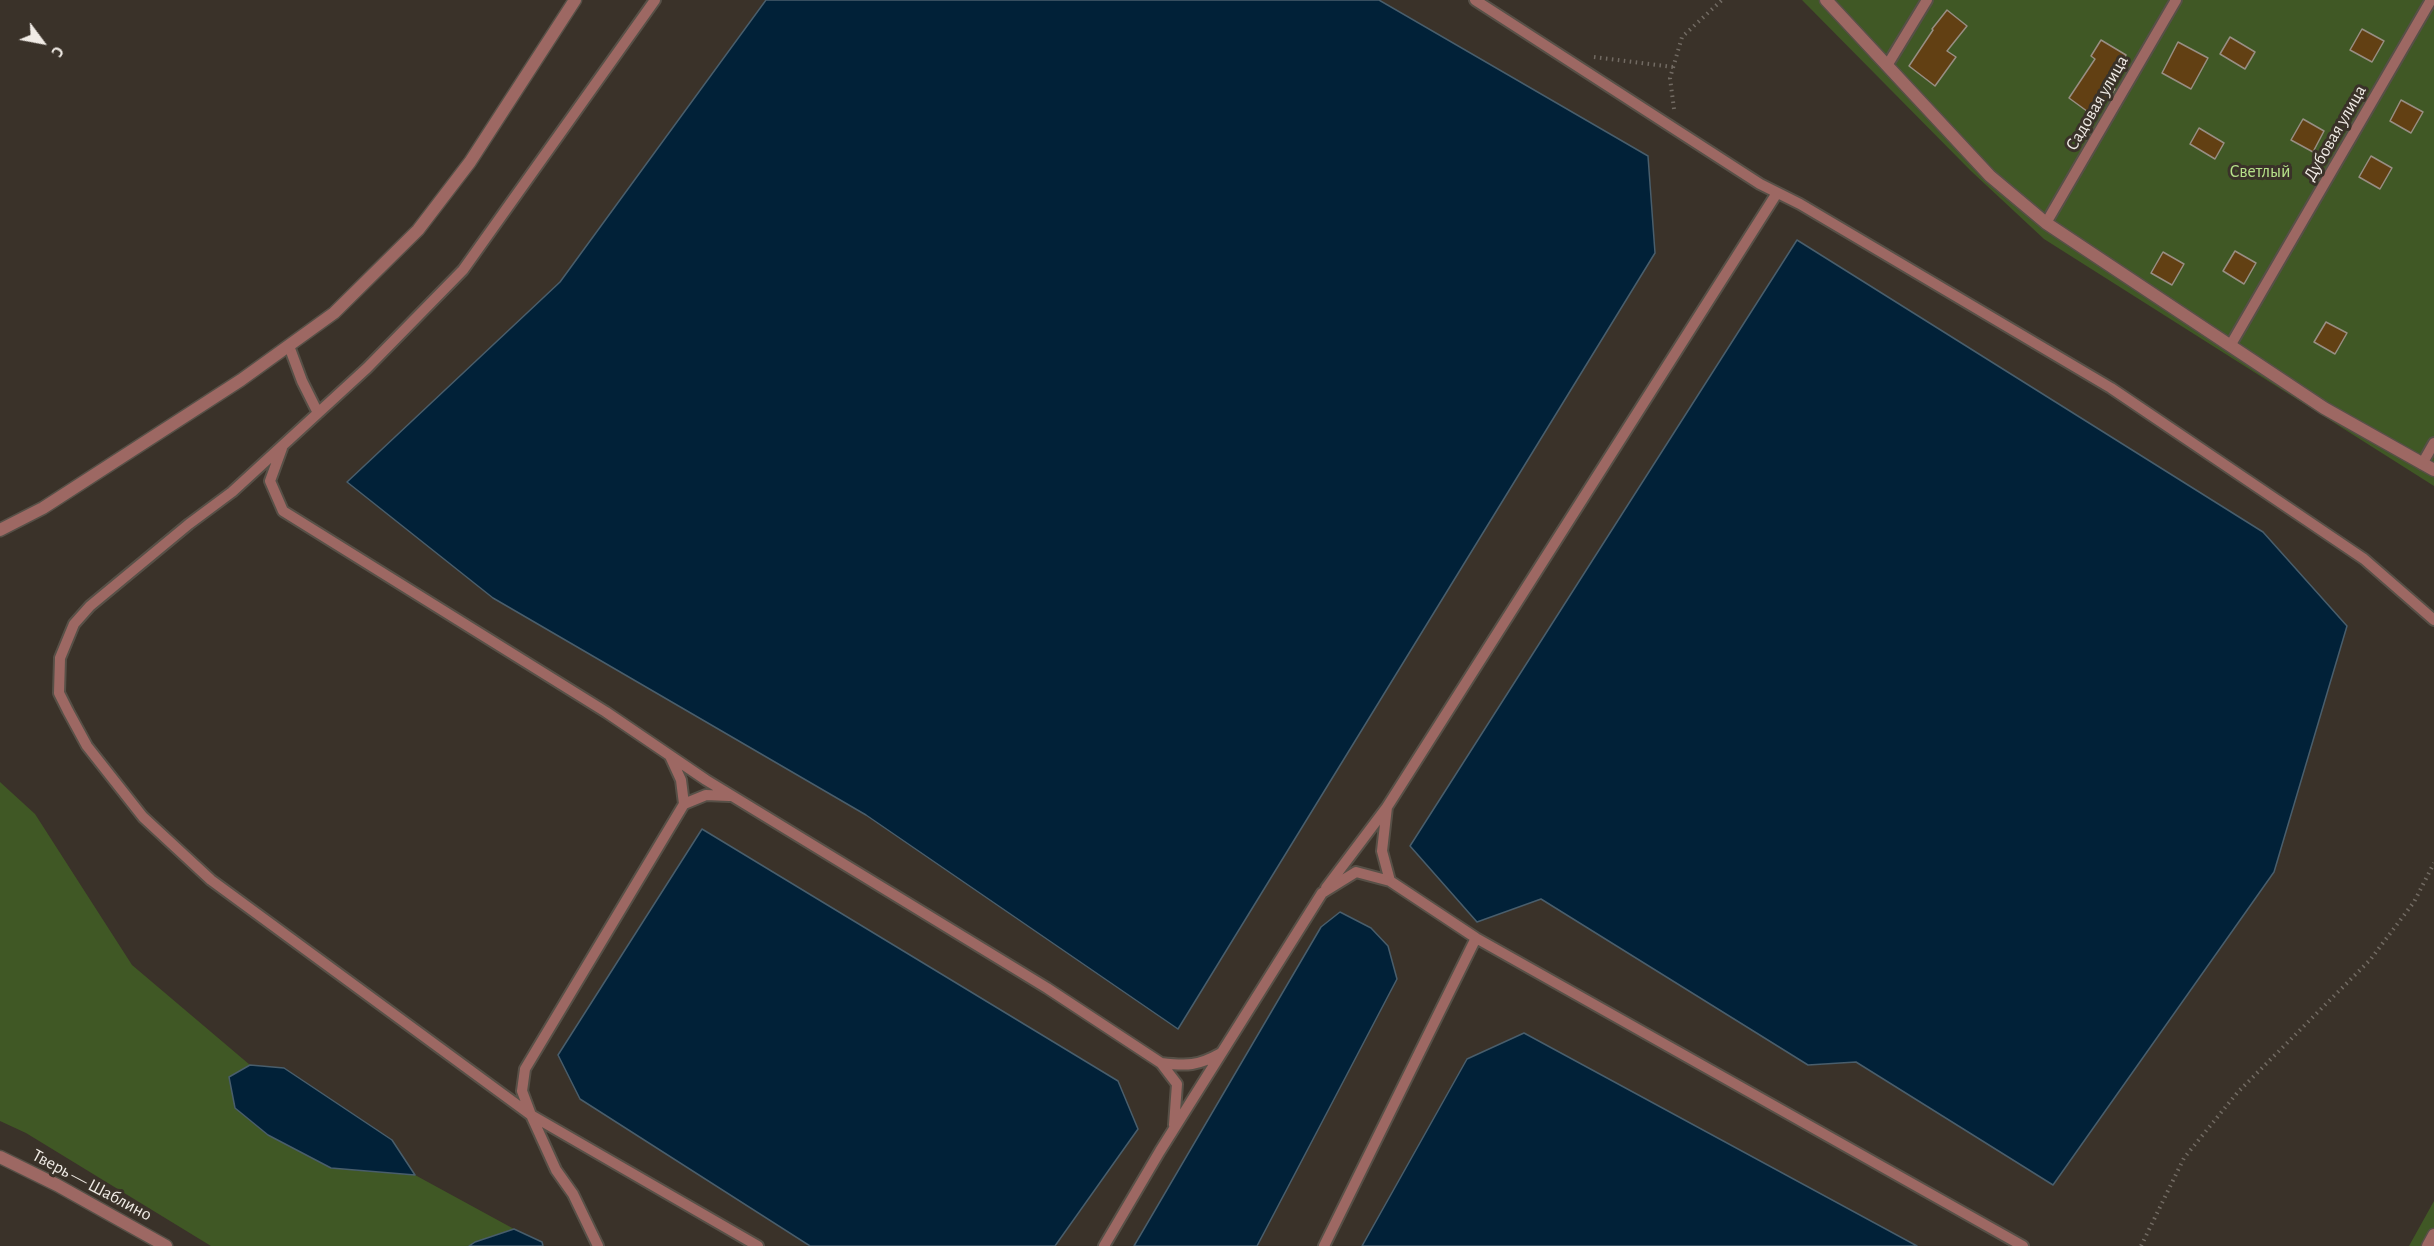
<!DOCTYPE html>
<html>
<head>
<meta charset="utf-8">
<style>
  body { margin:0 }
  #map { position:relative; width:2434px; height:1246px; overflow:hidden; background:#3a3229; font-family:"Alegreya Sans",sans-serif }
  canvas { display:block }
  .north { position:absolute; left:12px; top:12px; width:60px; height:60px; -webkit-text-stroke:4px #3a3229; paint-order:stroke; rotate:122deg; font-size:16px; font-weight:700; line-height:24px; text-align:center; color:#f0ebe5 }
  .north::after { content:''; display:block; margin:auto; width:21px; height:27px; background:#f0ebe5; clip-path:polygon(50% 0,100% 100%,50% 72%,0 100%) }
</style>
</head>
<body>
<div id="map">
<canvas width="2434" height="1246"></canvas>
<div class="north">С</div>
</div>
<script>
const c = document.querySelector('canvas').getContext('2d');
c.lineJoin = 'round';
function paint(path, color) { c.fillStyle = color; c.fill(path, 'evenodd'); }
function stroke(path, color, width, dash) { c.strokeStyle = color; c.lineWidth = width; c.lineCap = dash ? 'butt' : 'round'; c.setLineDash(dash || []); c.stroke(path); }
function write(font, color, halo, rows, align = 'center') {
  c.font = font + ' "Alegreya Sans",sans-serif'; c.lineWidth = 6; c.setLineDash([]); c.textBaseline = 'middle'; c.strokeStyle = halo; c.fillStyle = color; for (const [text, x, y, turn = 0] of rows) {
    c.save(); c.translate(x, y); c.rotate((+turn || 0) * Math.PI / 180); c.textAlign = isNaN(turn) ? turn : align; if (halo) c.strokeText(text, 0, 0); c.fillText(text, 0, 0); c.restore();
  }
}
paint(new Path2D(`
  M 1802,0 L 2434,0 L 2434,486 L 2044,239 L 1971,171 Z
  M 0,782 L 35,814 L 132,965 L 250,1065 L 229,1077 L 331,1168 L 415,1175 L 514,1229 L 486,1238 L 473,1246 L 211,1246 L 26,1133 L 0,1121 Z
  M 2434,1201 L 2434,1246 L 2409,1246 Z`), '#405825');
const water = new Path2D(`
  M 766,0 L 1379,0 L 1648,156 L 1655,253 L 1178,1029 L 866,815 L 493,598 L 347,482 L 560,282 Z
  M 1797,240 L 2263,532 L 2347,626 L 2274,872 L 2053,1185 L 1856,1062 L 1808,1065 L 1541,899 L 1477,922 L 1410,846 Z
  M 702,829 L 1118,1081 L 1138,1129 L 1055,1246 L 810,1246 L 580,1099 L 558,1055 Z
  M 1340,912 L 1371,928 L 1388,946 L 1397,979 L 1257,1246 L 1134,1246 L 1321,927 Z
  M 1524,1033 L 1917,1246 L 1362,1246 L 1467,1059 Z
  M 250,1065 L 284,1068 L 392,1140 L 415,1175 L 331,1168 L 268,1135 L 235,1108 L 229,1077 Z
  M 514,1229 L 542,1242 L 543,1246 L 469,1246 L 475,1242 Z`);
paint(water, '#012138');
stroke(water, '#495e6c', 1.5);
const building = new Path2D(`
  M 1947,10 L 1967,26 L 1947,51 L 1956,57 L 1935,86 L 1909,66 L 1933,30 L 1932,29 Z
  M 2362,29 L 2384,41 L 2372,62 L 2350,50 Z
  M 2230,37 L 2255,52 L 2245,69 L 2220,54 Z
  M 2101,40 L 2126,55 L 2109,84 L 2115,89 L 2095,117 L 2069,98 L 2095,59 L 2091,56 Z
  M 2178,42 L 2208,58 L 2191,89 L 2162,73 Z
  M 2401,100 L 2423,112 L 2411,133 L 2390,121 Z
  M 2303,119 L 2324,131 L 2313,152 L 2291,140 Z
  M 2199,128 L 2224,143 L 2215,159 L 2190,144 Z
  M 2371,156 L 2392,168 L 2380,189 L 2359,177 Z
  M 2235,251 L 2256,263 L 2244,284 L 2223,271 Z
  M 2163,252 L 2184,264 L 2172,285 L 2151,273 Z
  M 2326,322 L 2347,333 L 2335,354 L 2314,342 Z`);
paint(building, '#624013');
stroke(building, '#988e83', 1.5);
const service = new Path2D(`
  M 1475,0 L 1760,184 L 1800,204 L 2111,388 L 2364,559 L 2434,620
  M 1888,64 L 1927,0
  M 2046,223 L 2176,0
  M 289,346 L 302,381 L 318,413
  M 2230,346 L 2431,0
  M 282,448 L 270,481 L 283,511 L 606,712 L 706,780 L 1047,988 L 1161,1063 L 1177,1084 L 1174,1125
  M 2422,464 L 2434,443
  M 670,756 L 681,780 L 684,804
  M 729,796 L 706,795 L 684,804 L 525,1069 L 522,1091 L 531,1115 L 758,1246
  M 1390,881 L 1382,851 L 1387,807 L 1777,193
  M 1326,888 L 1387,807
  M 1161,1063 C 1187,1066 1198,1066 1221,1053
  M 598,1246 L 573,1194 L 556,1170 L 531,1115 L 211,880 L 143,817 L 87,746 L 68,711 L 59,693 L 60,658 L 74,624 L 90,606 L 189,524 L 232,492 L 367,368 L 463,270 L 655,0
  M 1104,1246 L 1160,1151 L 1322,893 L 1356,872 L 1390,881 L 1476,938 L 2023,1246
  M 1324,1246 L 1476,938`);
const minor = new Path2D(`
  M 1826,0 L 1990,176 L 2046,223 L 2324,408 L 2434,470
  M 0,530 L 43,508 L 241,380 L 334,313 L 418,230 L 470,162 L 575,0
  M 2428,1246 L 2434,1235`);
const tertiary = new Path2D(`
  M 0,1157 L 57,1185 L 166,1246`);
stroke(service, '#575047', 14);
stroke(minor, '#575047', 15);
stroke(tertiary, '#575047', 15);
stroke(new Path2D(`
  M 1594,57 L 1673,67
  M 1674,109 L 1670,78 L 1682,37 L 1722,0
  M 2141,1246 L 2184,1158 L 2237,1093 L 2370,960 L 2414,902 L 2434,863`), '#726b63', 4, [1.5, 4.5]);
stroke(service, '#9d6863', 10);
stroke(minor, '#9d6863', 12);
stroke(tertiary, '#9d6863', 12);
write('18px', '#f0ebe5', '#3a3229', [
  ["Садовая улица",2097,103,-60],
  ["Дубовая улица",2335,133,-60],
  ["Тверь — Шаблино",92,1185,28]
]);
write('18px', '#b6e189', '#3a3229', [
  ["Светлый",2260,172]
]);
</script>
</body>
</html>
